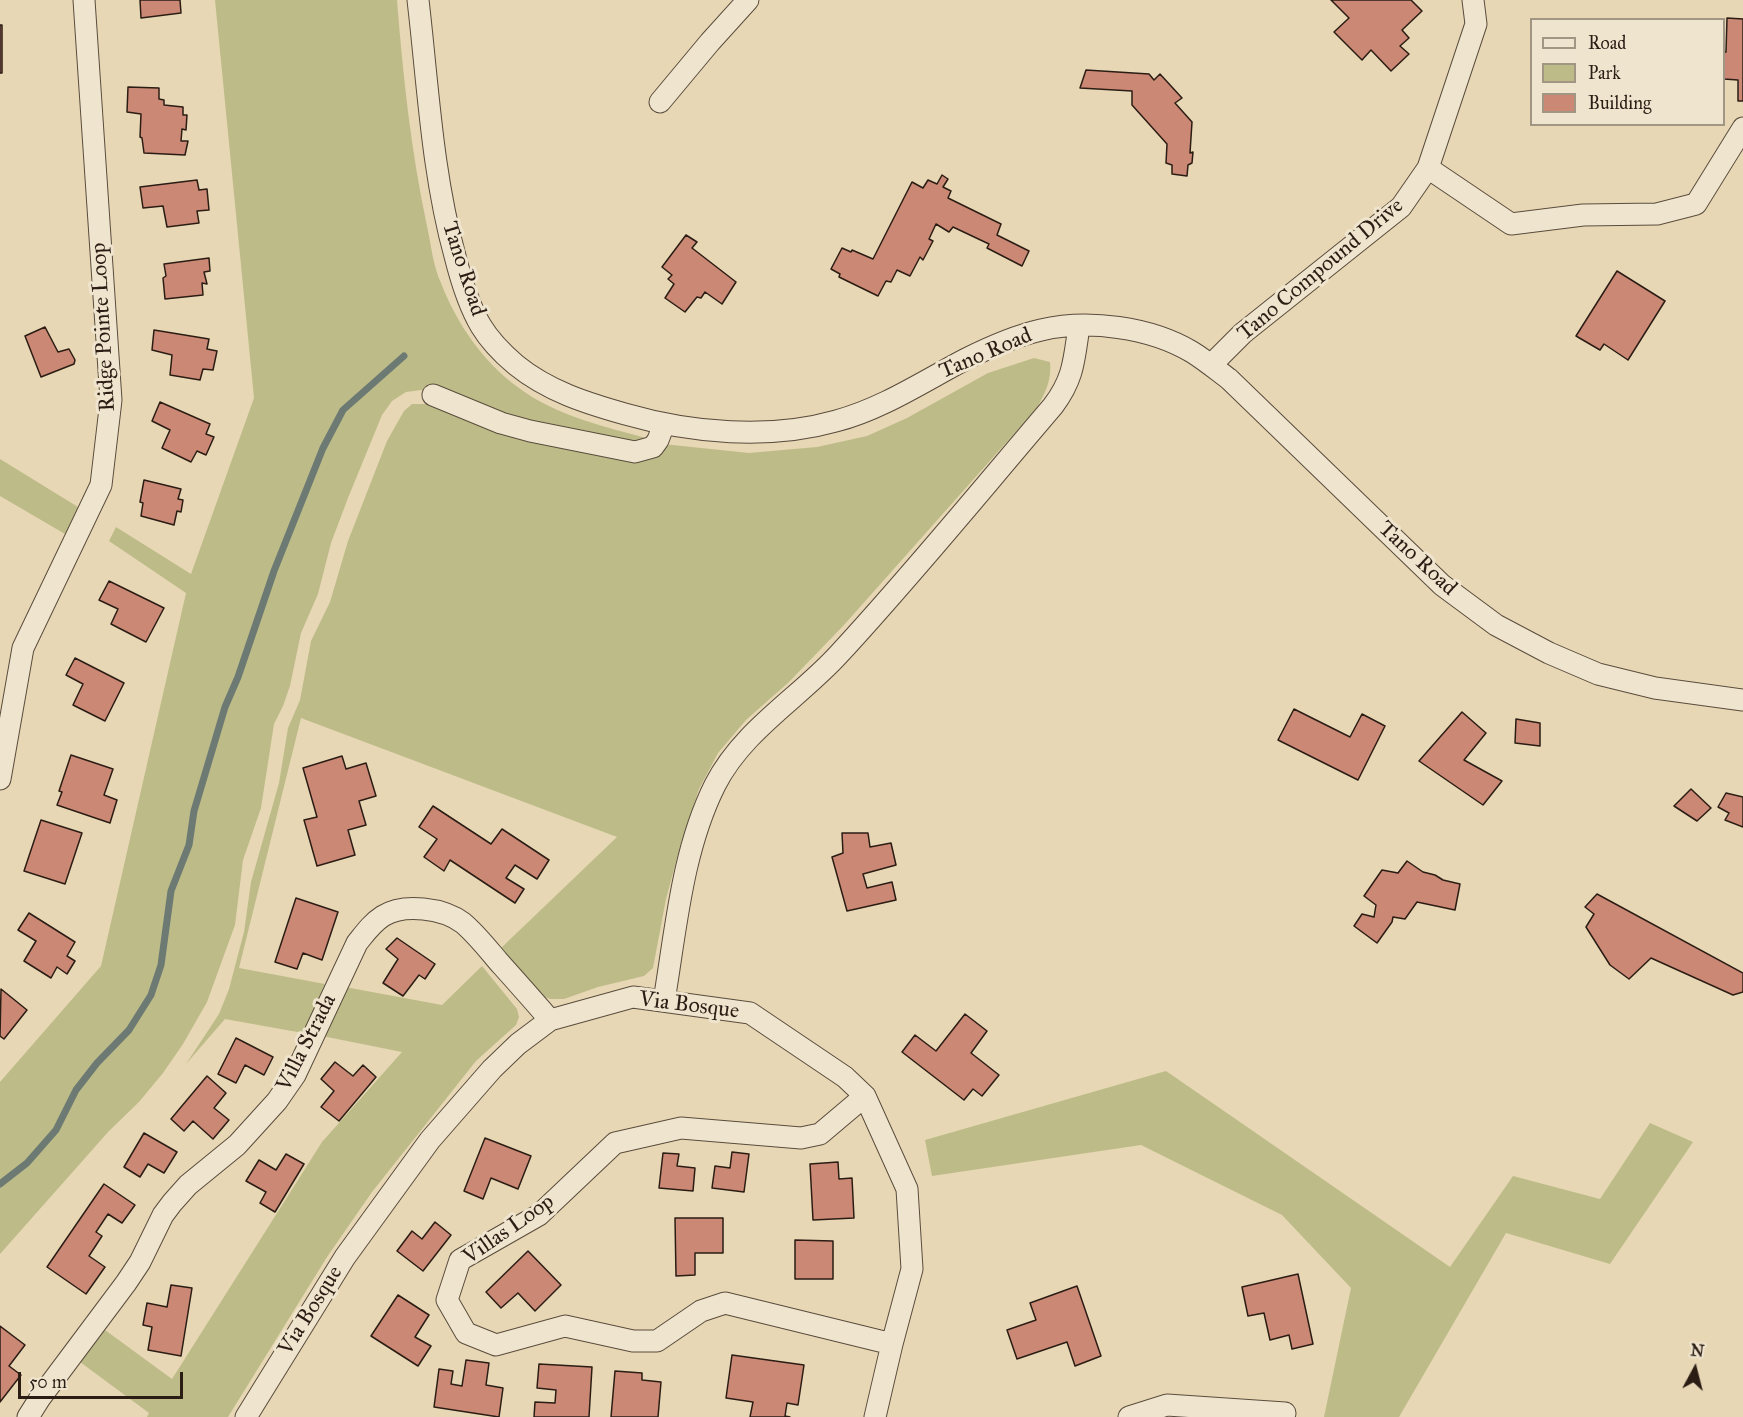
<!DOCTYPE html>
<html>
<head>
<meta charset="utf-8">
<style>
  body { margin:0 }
  #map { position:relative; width:1743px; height:1417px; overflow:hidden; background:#e7d7b5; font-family:"IM FELL Great Primer",serif }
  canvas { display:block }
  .legend { position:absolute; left:1530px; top:18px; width:195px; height:108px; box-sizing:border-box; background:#efe5cf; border:2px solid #a19584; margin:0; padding:8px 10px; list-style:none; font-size:18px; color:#2b1d14 }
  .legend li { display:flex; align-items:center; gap:12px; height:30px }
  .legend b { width:30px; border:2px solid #a19584 }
  .north { position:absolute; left:1665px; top:1339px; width:60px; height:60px; -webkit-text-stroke:4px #efe5cf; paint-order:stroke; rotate:7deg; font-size:16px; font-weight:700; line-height:24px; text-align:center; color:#2b1d14 }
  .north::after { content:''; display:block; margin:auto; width:21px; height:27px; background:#2b1d14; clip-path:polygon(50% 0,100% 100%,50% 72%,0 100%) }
  .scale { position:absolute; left:18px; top:1372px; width:165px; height:27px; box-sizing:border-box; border:3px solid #2b1d14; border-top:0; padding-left:8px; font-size:18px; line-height:21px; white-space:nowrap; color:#2b1d14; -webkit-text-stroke:4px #efe5cf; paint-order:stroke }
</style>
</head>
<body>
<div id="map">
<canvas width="1743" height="1417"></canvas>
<ul class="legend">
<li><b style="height:8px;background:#efe5cf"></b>Road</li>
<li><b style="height:16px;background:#bdbc88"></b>Park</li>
<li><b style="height:16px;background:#cb8875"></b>Building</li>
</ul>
<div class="north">N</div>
<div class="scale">50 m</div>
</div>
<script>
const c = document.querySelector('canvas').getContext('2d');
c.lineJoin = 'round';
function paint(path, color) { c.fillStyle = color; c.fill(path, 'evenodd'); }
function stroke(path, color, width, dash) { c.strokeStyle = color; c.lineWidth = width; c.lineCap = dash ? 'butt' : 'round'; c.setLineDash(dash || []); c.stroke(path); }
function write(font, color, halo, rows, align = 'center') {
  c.font = font + ' "IM FELL Great Primer",serif'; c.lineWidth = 6; c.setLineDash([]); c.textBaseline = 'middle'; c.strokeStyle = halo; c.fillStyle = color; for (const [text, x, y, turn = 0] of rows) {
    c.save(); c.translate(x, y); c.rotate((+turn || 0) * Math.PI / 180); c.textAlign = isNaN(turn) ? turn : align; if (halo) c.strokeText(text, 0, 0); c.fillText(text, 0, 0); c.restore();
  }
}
paint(new Path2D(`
  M 215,0 L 397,0 C 403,76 411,151 427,226 C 431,244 433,266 441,283 C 457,324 483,362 519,388 C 556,416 606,427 650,439 L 643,445 L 531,427 L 443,392 L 421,390 L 406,392 L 392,401 L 382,415 L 348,498 L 331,543 L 318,594 L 301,633 L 290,686 L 283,706 L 274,724 L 261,808 L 243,860 L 235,925 L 207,1002 L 183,1044 L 163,1073 L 139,1102 L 109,1131 L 0,1254 L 0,1082 L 101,966 L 186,593 L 109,541 L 116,527 L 191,574 L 254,398 Z
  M 1034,358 L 1050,362 C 1052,380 1045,394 1036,409 L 844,625 L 789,682 L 746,720 L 718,753 L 699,789 L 681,843 L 666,899 L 653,968 L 644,976 L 598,987 L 564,999 L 550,999 L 537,994 L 500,949 L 617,837 L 301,718 L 239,968 L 325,984 L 303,1033 L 225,1019 L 186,1064 L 219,1014 L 229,989 L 244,932 L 251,882 L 279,783 L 288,728 L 300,700 L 311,641 L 330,602 L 348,541 L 387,441 L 404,411 L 412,404 L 433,404 L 503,432 L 663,444 L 749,453 L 817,447 L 867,436 L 907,418 L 988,373 Z
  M 0,459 L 78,507 L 65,534 L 0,496 Z
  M 482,966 L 517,1009 L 519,1017 L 516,1025 L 476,1061 L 372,1192 L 327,1257 L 228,1417 L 147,1417 L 149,1413 L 80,1362 L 105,1330 L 172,1379 L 322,1142 L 402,1052 L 322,1036 L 345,987 L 442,1005 Z
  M 1166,1071 L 1450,1267 L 1513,1176 L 1600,1199 L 1650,1123 L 1693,1142 L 1610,1264 L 1506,1233 L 1399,1417 L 1324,1417 L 1351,1288 L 1282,1215 L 1141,1145 L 932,1176 L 925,1140 Z`), '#bdbc88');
stroke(new Path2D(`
  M 0,1184 L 27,1163 L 56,1130 L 76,1090 L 97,1063 L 129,1030 L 151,995 L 161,965 L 171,891 L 189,845 L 194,811 L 225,707 L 238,677 L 274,571 L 323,448 L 343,410 L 404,356`), '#6c7a73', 7);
const building = new Path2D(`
  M 140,0 L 180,0 L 181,13 L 141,18 Z
  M 1331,0 L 1411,0 L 1422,11 L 1402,30 L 1409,38 L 1400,46 L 1409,54 L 1391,71 L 1371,50 L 1362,60 L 1334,32 L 1349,18 Z
  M 1727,18 L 1743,19 L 1743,101 L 1738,101 L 1738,80 L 1724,79 L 1724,52 L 1726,52 Z
  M 0,25 L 2,25 L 2,73 L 0,73 Z
  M 1086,70 L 1149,74 L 1154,80 L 1160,74 L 1182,98 L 1175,103 L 1192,122 L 1190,153 L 1193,152 L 1192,163 L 1188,165 L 1187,176 L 1172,174 L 1172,165 L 1166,163 L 1167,144 L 1132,105 L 1132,91 L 1080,88 Z
  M 128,87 L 159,88 L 159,99 L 164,100 L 164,105 L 183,107 L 183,115 L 187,115 L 186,130 L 182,129 L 181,141 L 188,141 L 185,155 L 144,153 L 142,138 L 140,137 L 141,114 L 127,112 Z
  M 942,175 L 948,179 L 943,187 L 951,191 L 948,198 L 1001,224 L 997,235 L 1029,251 L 1022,266 L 987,248 L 989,244 L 953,227 L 949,232 L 936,224 L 929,239 L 933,241 L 923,260 L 920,257 L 910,276 L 897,270 L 891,282 L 886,281 L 878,296 L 839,277 L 840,274 L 831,269 L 842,248 L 851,252 L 852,250 L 873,259 L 912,182 L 923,188 L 928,180 L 937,184 Z
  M 197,180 L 199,190 L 207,189 L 209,210 L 197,211 L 199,223 L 167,227 L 163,206 L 143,208 L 140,187 Z
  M 686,235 L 697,242 L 692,248 L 736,282 L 722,304 L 705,292 L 701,298 L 697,297 L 685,312 L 665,298 L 674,284 L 668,279 L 672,275 L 662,267 Z
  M 209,258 L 210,271 L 204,272 L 207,284 L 202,283 L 203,295 L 165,299 L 163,278 L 166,276 L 164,264 Z
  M 1617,271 L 1665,301 L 1628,360 L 1604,344 L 1600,350 L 1576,336 Z
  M 45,327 L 58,352 L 69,349 L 75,360 L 74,364 L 41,377 L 25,336 Z
  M 154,330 L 209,339 L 207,349 L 217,351 L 213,370 L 203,369 L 200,380 L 170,375 L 172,355 L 152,350 Z
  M 160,402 L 210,424 L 206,434 L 214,437 L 206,455 L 197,451 L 191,462 L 162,448 L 170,430 L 152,421 Z
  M 144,480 L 181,489 L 178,499 L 183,500 L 181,512 L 177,511 L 174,525 L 141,516 L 143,503 L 140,502 Z
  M 109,581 L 164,608 L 146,642 L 111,624 L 118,609 L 99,600 Z
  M 75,658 L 124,683 L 105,721 L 73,705 L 83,684 L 66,675 Z
  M 1294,709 L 1350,737 L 1362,714 L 1385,726 L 1358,780 L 1278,740 Z
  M 1462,712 L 1486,733 L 1464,760 L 1502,781 L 1483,805 L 1419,761 Z
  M 1516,719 L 1540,723 L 1540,746 L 1515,743 Z
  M 71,755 L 113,769 L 104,795 L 117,800 L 110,823 L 57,805 L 62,792 L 59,791 Z
  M 342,756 L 346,769 L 366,763 L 376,796 L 359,801 L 366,825 L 348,830 L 355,855 L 317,866 L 304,820 L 317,817 L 303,768 Z
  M 1691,789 L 1711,808 L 1697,821 L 1674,806 Z
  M 1726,793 L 1743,797 L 1743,827 L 1725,820 L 1729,813 L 1718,807 Z
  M 433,806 L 491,844 L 502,829 L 549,860 L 537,879 L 515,865 L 506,878 L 524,889 L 515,903 L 450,860 L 444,871 L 424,857 L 437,839 L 419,827 Z
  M 41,820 L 82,833 L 65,884 L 24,871 Z
  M 842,833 L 868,833 L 870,847 L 891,843 L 896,865 L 863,874 L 867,888 L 892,882 L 896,900 L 847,911 L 832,857 L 843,853 Z
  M 1407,861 L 1423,872 L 1435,875 L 1443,880 L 1460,884 L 1455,910 L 1417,902 L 1405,919 L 1393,917 L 1392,922 L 1377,943 L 1354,926 L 1362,914 L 1374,917 L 1376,905 L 1364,896 L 1382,870 L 1398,873 Z
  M 1597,894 L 1743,973 L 1743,992 L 1733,995 L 1651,958 L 1629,979 L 1610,965 L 1586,927 L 1594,914 L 1585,907 Z
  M 296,898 L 338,912 L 322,960 L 303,953 L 297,969 L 275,962 Z
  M 29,913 L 75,942 L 67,956 L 75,961 L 67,974 L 57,967 L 51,978 L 24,961 L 36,941 L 18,930 Z
  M 397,938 L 435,964 L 425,979 L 419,975 L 403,996 L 383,983 L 398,959 L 386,949 Z
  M 1,989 L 27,1010 L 4,1039 L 0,1036 Z
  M 965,1014 L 987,1031 L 971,1053 L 999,1075 L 982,1096 L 973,1089 L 964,1100 L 902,1052 L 915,1035 L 936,1051 Z
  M 236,1038 L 273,1057 L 264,1075 L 245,1065 L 236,1083 L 218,1074 Z
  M 335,1062 L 353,1076 L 363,1065 L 376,1077 L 339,1121 L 321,1107 L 334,1091 L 321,1079 Z
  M 207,1076 L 226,1093 L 214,1108 L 229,1120 L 213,1139 L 193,1121 L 184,1131 L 171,1119 Z
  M 144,1133 L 177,1152 L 164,1173 L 148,1164 L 140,1177 L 124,1167 Z
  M 485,1138 L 531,1156 L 518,1189 L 491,1178 L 483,1199 L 464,1191 Z
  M 732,1152 L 749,1154 L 744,1192 L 712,1188 L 715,1166 L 730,1168 Z
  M 663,1153 L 679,1154 L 677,1166 L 695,1168 L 693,1191 L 659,1188 Z
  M 286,1154 L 304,1164 L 275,1212 L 260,1203 L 266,1192 L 246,1181 L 259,1160 L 276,1170 Z
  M 838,1162 L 839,1179 L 852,1178 L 854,1218 L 813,1220 L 810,1164 Z
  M 104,1184 L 135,1205 L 122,1223 L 108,1214 L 96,1232 L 102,1236 L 89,1256 L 105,1267 L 86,1294 L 47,1267 Z
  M 675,1218 L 723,1218 L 723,1253 L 695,1253 L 695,1275 L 676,1276 Z
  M 435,1222 L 451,1235 L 423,1271 L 397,1251 L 412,1231 L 422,1239 Z
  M 795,1240 L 833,1241 L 833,1279 L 795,1279 Z
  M 528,1251 L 561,1285 L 535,1311 L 518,1293 L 501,1308 L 486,1292 Z
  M 1298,1274 L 1313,1344 L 1292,1349 L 1289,1335 L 1270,1340 L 1264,1313 L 1248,1316 L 1242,1287 Z
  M 171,1285 L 192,1288 L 181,1356 L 148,1350 L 152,1327 L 143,1325 L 147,1303 L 167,1307 Z
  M 1077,1286 L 1101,1356 L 1075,1366 L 1067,1342 L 1017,1359 L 1007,1330 L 1036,1320 L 1030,1303 Z
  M 398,1295 L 429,1315 L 415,1337 L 431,1346 L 418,1366 L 371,1336 Z
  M 0,1326 L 25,1345 L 9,1366 L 21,1375 L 0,1402 Z
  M 732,1355 L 804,1365 L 798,1405 L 787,1403 L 785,1416 L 790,1417 L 750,1417 L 753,1402 L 726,1398 Z
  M 466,1360 L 489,1363 L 486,1385 L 503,1388 L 499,1417 L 434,1407 L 439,1369 L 453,1371 L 451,1384 L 462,1386 Z
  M 539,1364 L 592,1367 L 589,1417 L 534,1417 L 535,1402 L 555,1403 L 556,1390 L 537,1388 Z
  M 615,1371 L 642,1373 L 642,1380 L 661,1382 L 658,1417 L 611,1417 Z`);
paint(building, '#cb8875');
stroke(building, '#2b1d14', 1.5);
const minor = new Path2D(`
  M 418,0 C 428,85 432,173 455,256 C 461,280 469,306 481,326 C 490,341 503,354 516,365 C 548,391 586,403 625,414 C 691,433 769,440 836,421 C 882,409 924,381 966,359 C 990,347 1015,336 1041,330 C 1088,319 1150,327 1192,352 C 1205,360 1217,370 1229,379 L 1442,585 L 1496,625 L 1549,653 L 1598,674 L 1655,688 L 1743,700
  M 660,102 L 710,42 L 748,0
  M 1428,168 L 1511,224 L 1583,215 L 1657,214 L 1696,204 L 1743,128
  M 1211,365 L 1243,333 L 1401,207 L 1428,168 L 1476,24 L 1473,0
  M 433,395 L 501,423 L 530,431 L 635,452 L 653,447 L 658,440 L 664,424
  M 0,779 L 23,648 L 101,485 L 111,400 L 84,0
  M 664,1001 C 676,929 682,851 715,785 C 743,730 799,698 839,654 C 913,574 982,489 1053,406 C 1074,378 1074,360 1079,326
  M 865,1096 L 820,1134 L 801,1138 L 681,1128 L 615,1143 L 539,1215 L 460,1260 L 447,1300 L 466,1333 L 496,1345 L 565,1326 L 633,1341 L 657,1341 L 701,1311 L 725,1303 L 892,1344
  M 28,1417 L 40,1398 L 126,1283 L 140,1262 L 163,1215 L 172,1203 L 188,1185 L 237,1145 L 277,1101 L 295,1075 L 357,943 C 365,933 372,923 383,916 C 404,903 443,908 463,923 C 476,934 487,948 498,961 C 515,980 533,1000 550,1020
  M 246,1417 L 345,1257 L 430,1140 L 492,1069 L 518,1044 L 550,1020 L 633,997 L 750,1013 L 845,1077 L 865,1096 L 907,1189 L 912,1269 L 892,1344 L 875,1417
  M 1129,1417 L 1167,1405 L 1285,1413`);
stroke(minor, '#5a4c3c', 23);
stroke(minor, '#efe5cf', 21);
write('22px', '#2b1d14', '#efe5cf', [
  ["Tano Road",463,269,72],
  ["Tano Compound Drive",1321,270,-40],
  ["Ridge Pointe Loop",104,327,-93],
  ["Tano Road",986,354,-23],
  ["Tano Road",1417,559,43],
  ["Via Bosque",689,1006,7],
  ["Villa Strada",307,1043,-63],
  ["Villas Loop",509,1230,-35],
  ["Via Bosque",311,1311,-58]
]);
</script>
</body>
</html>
